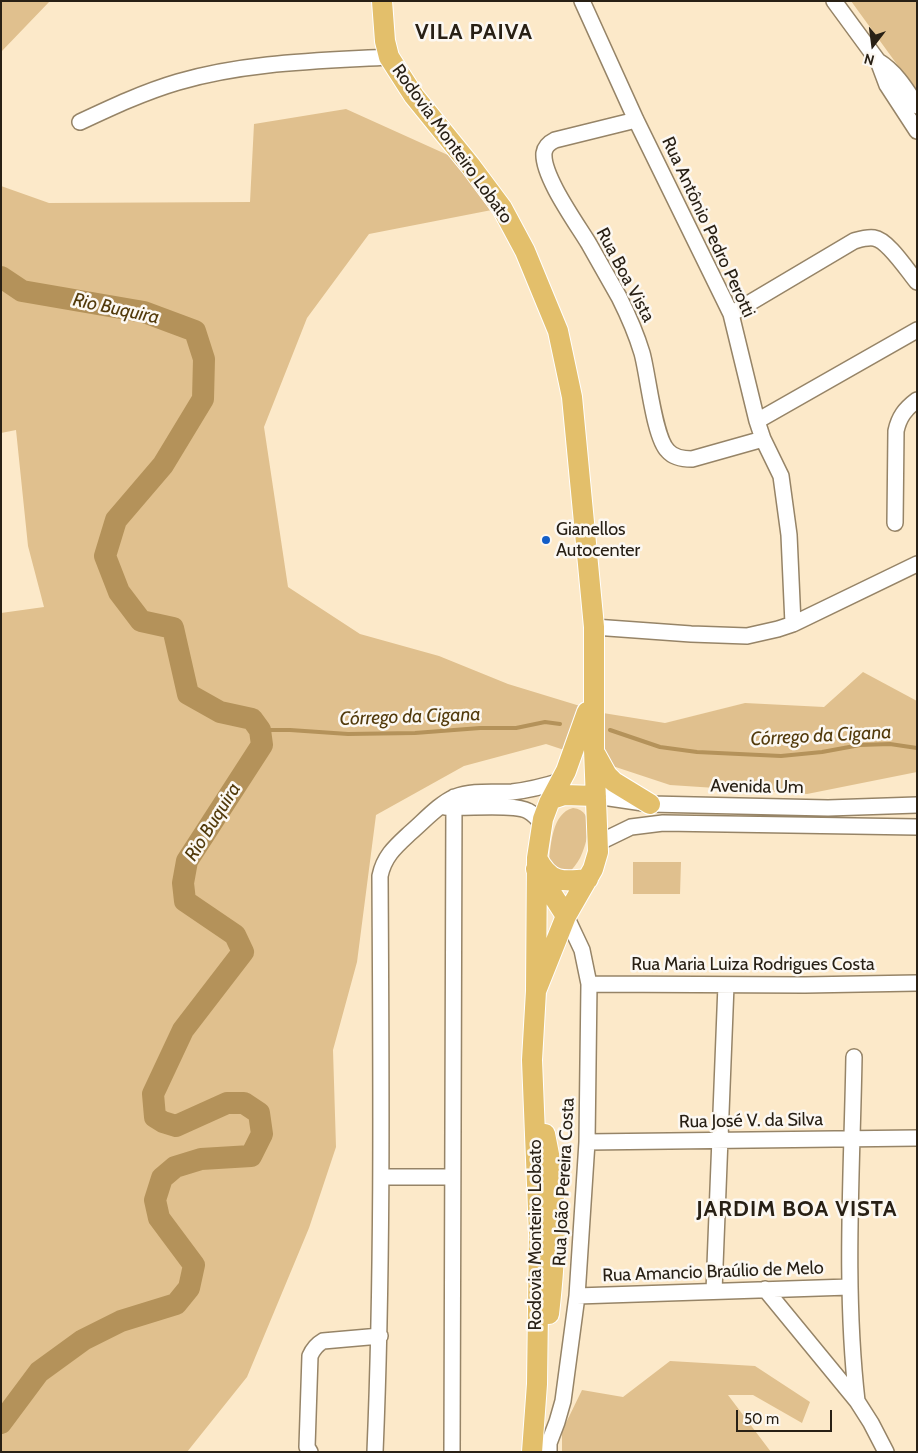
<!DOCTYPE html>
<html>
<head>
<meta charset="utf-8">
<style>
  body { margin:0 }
  #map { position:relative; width:918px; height:1453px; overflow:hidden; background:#fce9c9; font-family:Cabin,sans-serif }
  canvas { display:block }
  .frame { position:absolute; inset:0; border:2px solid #282015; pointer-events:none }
  .north { position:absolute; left:848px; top:20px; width:50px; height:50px; -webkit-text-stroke:4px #fcf8f2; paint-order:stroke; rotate:195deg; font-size:14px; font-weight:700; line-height:20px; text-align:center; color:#282015 }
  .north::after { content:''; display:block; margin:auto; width:18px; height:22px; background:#282015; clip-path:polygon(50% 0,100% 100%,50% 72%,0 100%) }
  .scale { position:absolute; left:736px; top:1410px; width:96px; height:22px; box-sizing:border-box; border:2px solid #282015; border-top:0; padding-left:6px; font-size:15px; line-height:18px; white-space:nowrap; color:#282015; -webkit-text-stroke:4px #fcf8f2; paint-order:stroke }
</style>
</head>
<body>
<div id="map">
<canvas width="918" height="1453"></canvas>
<div class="frame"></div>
<div class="north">N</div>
<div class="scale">50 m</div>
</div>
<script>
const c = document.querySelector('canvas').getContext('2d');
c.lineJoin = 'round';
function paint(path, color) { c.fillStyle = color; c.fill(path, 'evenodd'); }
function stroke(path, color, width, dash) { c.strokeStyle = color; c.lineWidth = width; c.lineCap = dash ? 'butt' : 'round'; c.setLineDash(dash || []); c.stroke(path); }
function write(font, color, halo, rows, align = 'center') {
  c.font = font + ' Cabin,sans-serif'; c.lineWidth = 5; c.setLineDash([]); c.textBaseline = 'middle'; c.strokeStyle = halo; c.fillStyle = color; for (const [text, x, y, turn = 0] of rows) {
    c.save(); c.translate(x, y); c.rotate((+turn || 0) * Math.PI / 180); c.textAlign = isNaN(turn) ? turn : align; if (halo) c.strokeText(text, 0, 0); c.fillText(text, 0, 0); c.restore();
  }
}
paint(new Path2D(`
  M 1,1 L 50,1 L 1,52 Z
  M 851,1 L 917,1 L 917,92 Z
  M 346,109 L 470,165 L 502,208 L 369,234 L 307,318 L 264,427 L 288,587 L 360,634 L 439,656 L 508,684 L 603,713 L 665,723 L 745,703 L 824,707 L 863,672 L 917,701 L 917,772 L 807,794 L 670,785 L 546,744 L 464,766 L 376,815 L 357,962 L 333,1050 L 336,1147 L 309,1228 L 247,1377 L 187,1452 L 1,1452 L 1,613 L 44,607 L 28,546 L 16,430 L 1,433 L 1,186 L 49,203 L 250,202 L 254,124 Z
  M 573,808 C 597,810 587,844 580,858 C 577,864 572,869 568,874 L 561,875 L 549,861 C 551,845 552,813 573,808 Z
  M 633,862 L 681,862 L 680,894 L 633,894 Z
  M 670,1361 L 755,1366 L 810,1402 L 802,1423 L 753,1395 L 728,1395 L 771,1452 L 562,1452 L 562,1431 L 582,1390 L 623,1397 Z`), '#e0c08e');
stroke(new Path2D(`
  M 260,730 L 290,730 L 348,734 L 415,733 L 480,728 L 516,728 L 545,722 L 560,724
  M 610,730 L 660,747 L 697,752 L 781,756 L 822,752 L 860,745 L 890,744 L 917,748`), '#b4925a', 4);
stroke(new Path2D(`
  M 1,277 L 22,291 L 144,312 L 195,331 L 204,359 L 203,399 L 163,465 L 116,520 L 105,556 L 119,592 L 141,621 L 173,628 L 188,694 L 220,712 L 252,719 L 260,730 L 262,745 L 187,861 L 183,883 L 185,901 L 235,935 L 243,952 L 183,1030 L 153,1094 L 155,1117 L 163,1122 L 176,1126 L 227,1103 L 244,1103 L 259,1113 L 262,1134 L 251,1156 L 201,1159 L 175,1167 L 162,1178 L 155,1200 L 159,1218 L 194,1265 L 189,1288 L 176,1304 L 121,1321 L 83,1340 L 39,1372 L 1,1423`), '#b4925a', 22);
const minor = new Path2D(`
  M 582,1 L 636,120 L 731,314 L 757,421 L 763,439 L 781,476 L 789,535 L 793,624
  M 834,1 L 878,61 C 896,72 906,89 917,106
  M 878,61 L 887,85 L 917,131
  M 636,120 L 555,140 C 549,143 545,146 544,153 C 542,176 577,224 589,244 C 599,262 609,279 619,297 C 628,315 636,333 642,353 C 648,374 654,438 668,451 C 674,458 683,459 692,459 L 763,439
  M 80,122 C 112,107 144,92 178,82 C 246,62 319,61 389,57
  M 731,314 L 854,241 C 861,239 867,237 874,238 C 888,240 907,270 917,282
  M 757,421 L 917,330
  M 895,523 L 896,431 C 899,417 905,409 917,400
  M 594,627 L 691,634 L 747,636 L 778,629 L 793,624 L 917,564
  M 596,796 L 650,804 L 828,808 L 917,805
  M 445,807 C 464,809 514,803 528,811 C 534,814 538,819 542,824
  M 598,843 L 631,827 L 663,823 L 917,827
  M 589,984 L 805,985 L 917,983
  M 854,1057 C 852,1172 844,1287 857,1401
  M 587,1142 L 917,1138
  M 381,1177 L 452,1177
  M 765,1289 L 857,1401 L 871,1423 L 886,1452
  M 714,1291 L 726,985
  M 577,1296 L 849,1287
  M 310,1452 L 307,1447 L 310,1356 C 313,1349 316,1345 323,1341 L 380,1336
  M 375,1452 C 383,1260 381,1068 380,876 C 384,856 396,846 410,833 C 423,822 440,803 455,797 C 473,790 493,793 512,792 C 529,790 545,786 561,781
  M 452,1452 L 454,797
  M 549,1452 L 549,1443 L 557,1422 L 563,1401 L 577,1296 L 587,1142 L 589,984 L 582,950 L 566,916`);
const major = new Path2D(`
  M 382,1 L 385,41 L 389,57 L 414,96 L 470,165 L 502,208 L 525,251 L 558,331 L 572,397 L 594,627 L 594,749 L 598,852 L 593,869 L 566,916 L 536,991
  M 596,755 L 607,775 L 614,782 L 650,804
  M 552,799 L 564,795 L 596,796
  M 537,858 C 550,883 562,882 588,879
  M 536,869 L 566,916
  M 545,1134 C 559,1196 556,1252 549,1314
  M 532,1452 L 537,1384 L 539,1234 L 532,1060 L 536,991 L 537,858 L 543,819 L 549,803 L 566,771 L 587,712`);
stroke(minor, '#968467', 18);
stroke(major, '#fff', 22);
stroke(minor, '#fff', 15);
stroke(major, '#e3bf6b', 20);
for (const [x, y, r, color] of [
  [546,540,5,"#125dc7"]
]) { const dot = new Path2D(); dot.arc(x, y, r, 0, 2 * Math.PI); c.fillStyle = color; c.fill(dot); stroke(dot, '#fcf8f2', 2); }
write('18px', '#282015', '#fcf8f2', [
  ["Rodovia Monteiro Lobato",452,144,54],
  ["Rua Antônio Pedro Perotti",708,227,65],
  ["Rua Boa Vista",625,275,62],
  ["Avenida Um",757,787,1],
  ["Rua Maria Luiza Rodrigues Costa",753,965],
  ["Rua José V. da Silva",751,1121,-1],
  ["Rua João Pereira Costa",564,1182,-87],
  ["Rodovia Monteiro Lobato",536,1235,-90],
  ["Rua Amancio Braúlio de Melo",713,1272,-2]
]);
write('18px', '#282015', '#fcf8f2', [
  ["Gianellos",556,530],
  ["Autocenter",556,551]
], 'left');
write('italic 19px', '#523a0b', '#fcf8f2', [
  ["Rio Buquira",116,309,12],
  ["Córrego da Cigana",410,717,-2],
  ["Córrego da Cigana",821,736,-3],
  ["Rio Buquira",213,822,-58]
]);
c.letterSpacing = '1px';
write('bold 22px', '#282015', '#fcf8f2', [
  ["VILA PAIVA",474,33],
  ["JARDIM BOA VISTA",797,1210]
]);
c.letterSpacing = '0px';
</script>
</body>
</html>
